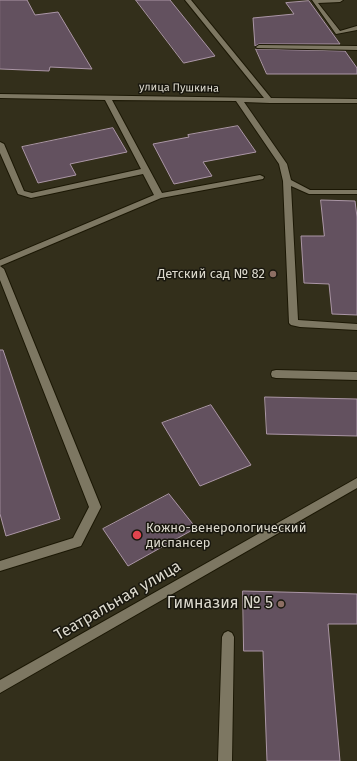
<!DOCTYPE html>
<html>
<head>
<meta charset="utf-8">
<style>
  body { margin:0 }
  canvas { display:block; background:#332f1b }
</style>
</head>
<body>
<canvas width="357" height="761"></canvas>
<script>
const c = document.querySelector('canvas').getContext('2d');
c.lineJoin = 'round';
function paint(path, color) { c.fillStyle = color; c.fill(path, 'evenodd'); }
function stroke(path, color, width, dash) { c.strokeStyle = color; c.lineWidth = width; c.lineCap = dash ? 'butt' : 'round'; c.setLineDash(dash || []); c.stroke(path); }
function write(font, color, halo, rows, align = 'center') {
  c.font = font + ' "Fira Sans",sans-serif'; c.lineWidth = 3; c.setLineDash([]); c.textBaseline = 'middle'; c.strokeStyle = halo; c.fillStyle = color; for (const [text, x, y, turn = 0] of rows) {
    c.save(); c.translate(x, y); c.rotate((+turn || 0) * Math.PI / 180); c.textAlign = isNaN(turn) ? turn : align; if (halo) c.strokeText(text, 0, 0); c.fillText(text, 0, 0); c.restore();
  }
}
const building = new Path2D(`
  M 0,0 L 27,0 L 35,15 L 58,12 L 92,69 L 50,67 L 49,71 L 0,69 Z
  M 136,0 L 170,0 L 215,56 L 184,63 Z
  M 309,1 L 340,44 L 259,44 L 255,46 L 253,18 L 294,14 L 286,3 Z
  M 256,49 L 345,51 L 357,68 L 357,74 L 267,74 Z
  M 238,126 L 256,152 L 203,162 L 212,176 L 174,184 L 153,144 L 189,137 L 188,135 Z
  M 113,128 L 127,152 L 70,164 L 76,175 L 38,183 L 22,147 Z
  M 321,200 L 355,201 L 357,217 L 357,315 L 332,314 L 329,284 L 304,283 L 301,236 L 324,236 Z
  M 0,350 L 3,350 L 60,519 L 6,536 L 0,514 Z
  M 265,397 L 357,399 L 357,436 L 267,434 Z
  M 211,405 L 251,465 L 200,486 L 162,423 Z
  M 169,494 L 196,528 L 128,566 L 103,529 Z
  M 243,591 L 357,594 L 357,624 L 328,624 L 340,761 L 267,761 L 263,651 L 244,651 Z`);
paint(building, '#63515f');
stroke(building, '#ab96a6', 1);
const minor = new Path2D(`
  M 185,0 L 191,0 L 271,98 L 357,99 L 357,103 L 270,103 L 244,102 L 287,164 L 291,180 L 310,190 L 357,190 L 357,194 L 309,194 L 291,186 L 298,320 L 357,324 L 357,330 L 300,327 L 291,325 L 289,323 L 283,181 L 279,164 L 236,101 L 112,100 L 162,193 L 260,175 L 264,177 L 263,179 L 161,198 L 0,266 L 0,260 L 154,195 L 143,174 L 31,198 L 18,194 L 0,153 L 0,142 L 4,144 L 24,191 L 32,193 L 141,169 L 105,100 L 0,98 L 0,94 L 264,98 Z
  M 312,0 L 343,0 L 340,2 L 318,3 L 340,31 L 357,26 L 357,30 L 336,34 Z
  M 259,45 L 357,46 L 357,50 L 257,48 L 256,47 Z
  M 0,266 L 4,269 L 101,507 L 81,546 L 0,571 L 0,561 L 73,538 L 89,507 L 0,280 Z
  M 276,370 L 357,372 L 357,380 L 276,378 L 272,377 L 271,374 L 272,371 Z
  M 357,478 L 357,488 L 0,693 L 0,680 Z
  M 228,631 L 232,633 L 234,637 L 232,761 L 218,761 L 222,637 L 224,633 Z`);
stroke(minor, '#1b1704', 2);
paint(minor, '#7d7762');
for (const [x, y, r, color] of [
  [273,274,4,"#8d6e63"],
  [137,535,5,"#e0444e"],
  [281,604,4,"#8d6e63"]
]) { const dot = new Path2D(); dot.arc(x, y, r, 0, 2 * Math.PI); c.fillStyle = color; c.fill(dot); stroke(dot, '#19170e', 1.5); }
write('11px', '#dcd9cd', '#19170e', [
  ["улица Пушкина",179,88,1]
]);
write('13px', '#dcd9cd', '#19170e', [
  ["Детский сад № 82",265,274],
  ["Кожно-венерологический",146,528,"left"],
  ["диспансер",146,543,"left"]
], 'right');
write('16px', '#dcd9cd', '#19170e', [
  ["Театральная улица",118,601,-30]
]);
write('16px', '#dcd9cd', '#19170e', [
  ["Гимназия № 5",273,604]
], 'right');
</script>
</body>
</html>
